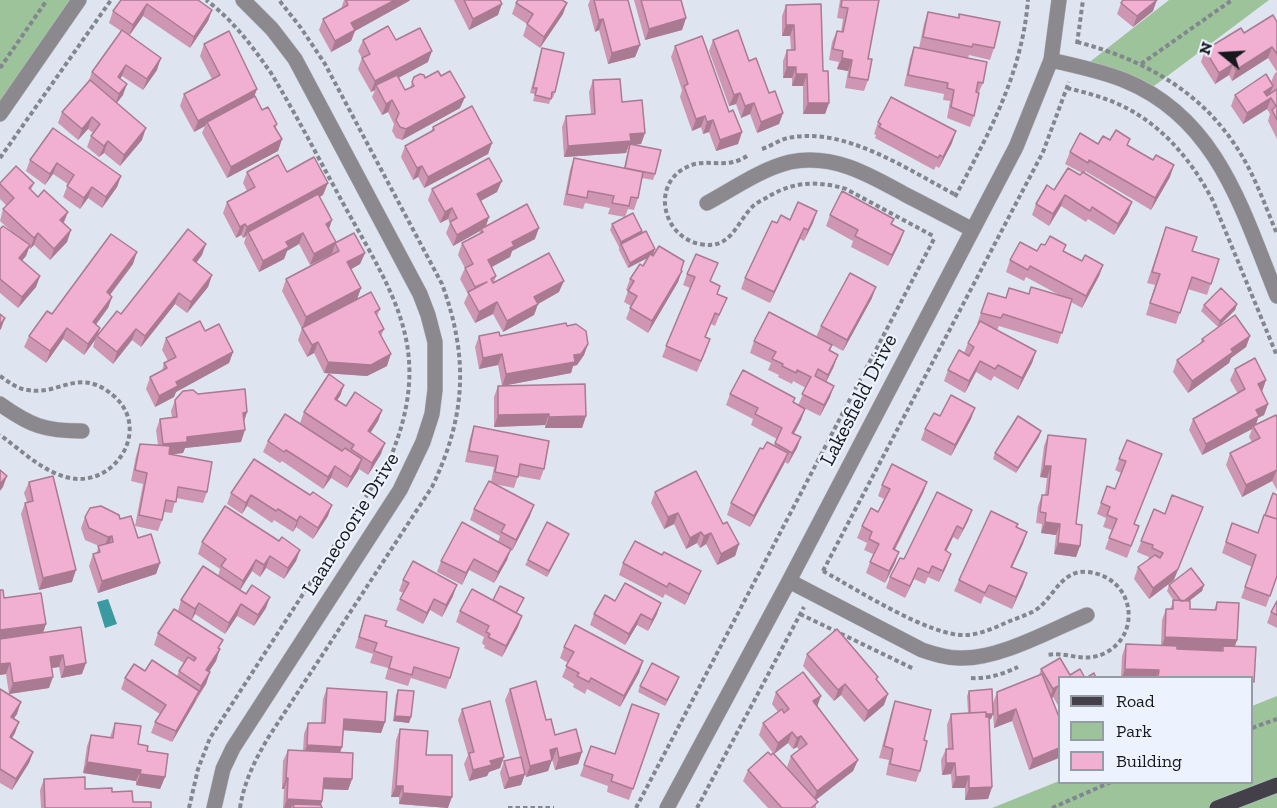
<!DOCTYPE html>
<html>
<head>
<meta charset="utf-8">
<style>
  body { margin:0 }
  #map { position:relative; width:1277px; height:808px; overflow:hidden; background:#dfe5f0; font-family:"Zilla Slab",serif }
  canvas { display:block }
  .legend { position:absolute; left:1058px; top:676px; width:195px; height:108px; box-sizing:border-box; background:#ecf3fe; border:2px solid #969ca4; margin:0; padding:8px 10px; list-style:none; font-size:18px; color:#16191c }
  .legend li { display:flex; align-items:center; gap:12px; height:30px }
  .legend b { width:30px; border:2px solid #969ca4 }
  .north { position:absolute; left:1193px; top:24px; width:60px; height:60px; -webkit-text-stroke:4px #ecf3fe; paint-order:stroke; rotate:288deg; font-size:16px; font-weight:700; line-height:24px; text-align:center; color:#16191c }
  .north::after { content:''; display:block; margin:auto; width:21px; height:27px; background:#16191c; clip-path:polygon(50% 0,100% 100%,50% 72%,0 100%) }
</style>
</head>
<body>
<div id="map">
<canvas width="1277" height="808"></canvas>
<ul class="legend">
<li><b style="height:8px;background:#434049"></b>Road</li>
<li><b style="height:16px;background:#9dc39a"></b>Park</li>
<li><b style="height:16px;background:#f1afd1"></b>Building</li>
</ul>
<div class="north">N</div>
</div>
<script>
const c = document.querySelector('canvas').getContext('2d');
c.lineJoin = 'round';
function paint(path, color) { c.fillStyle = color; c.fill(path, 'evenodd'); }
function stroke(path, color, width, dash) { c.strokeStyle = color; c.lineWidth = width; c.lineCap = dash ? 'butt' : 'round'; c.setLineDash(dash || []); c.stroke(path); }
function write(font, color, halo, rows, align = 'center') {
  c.font = font + ' "Zilla Slab",serif'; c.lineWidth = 4.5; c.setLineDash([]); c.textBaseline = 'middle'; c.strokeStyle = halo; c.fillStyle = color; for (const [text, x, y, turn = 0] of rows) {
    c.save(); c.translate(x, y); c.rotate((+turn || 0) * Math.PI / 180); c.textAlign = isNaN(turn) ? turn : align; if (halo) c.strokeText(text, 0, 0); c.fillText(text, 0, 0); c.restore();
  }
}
paint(new Path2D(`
  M 0,0 L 79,0 L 0,114 Z
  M 1169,0 L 1269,0 L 1146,92 L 1082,68 Z
  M 1277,696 L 1277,808 L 992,808 L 1059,781 L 1060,782 L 1252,782 L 1252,706 Z`), '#9dc39a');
paint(new Path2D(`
  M 108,599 L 117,624 L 105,628 L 97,602 Z`), '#3b9aa0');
const minor = new Path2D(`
  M 1051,60 C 1075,66 1102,71 1126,81 C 1218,119 1243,212 1277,296
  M 0,114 L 79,0
  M 707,203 C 733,189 761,169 790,162 C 833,153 870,175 906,195 C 928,206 950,218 971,229
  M 0,404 C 31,426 45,431 82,431
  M 789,581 L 922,650 C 934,654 946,658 959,658 C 998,660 1051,630 1087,615
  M 214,808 L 223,769 L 233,748 L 400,490 L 423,442 L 432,414 L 435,390 L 435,342 L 428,315 L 420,294 L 295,59 L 272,29 L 243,0
  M 667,808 L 789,581 L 1016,147 L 1051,60 L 1059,0`);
const major = new Path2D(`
  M 1217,808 L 1277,785`);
stroke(minor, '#bbc0ca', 16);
stroke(major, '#bbc0ca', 16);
stroke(new Path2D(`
  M 1077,42 C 1139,58 1196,88 1233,142 C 1253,170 1264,203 1277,234
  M 1077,44 L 1083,0
  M 1141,64 L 1232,0
  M 0,68 L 47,0
  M 1067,88 C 1083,92 1100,96 1116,103 C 1160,122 1191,159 1213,201 L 1277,356
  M 762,149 C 771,146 779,140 788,138 C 845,126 908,170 956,195
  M 747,156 C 741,160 733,163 726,163 C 711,164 699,160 685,168 C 651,186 663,237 700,244 C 731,250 735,225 752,207 C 757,202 765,199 771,195 C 796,181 819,181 846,189 L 935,237
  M 0,158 L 111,0
  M 955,197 C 989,133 1022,74 1028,0
  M 0,376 C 9,382 17,389 28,390 C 61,396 79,365 115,397 C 151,430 115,487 70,478 C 44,473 21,450 0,435
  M 823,571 C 856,589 932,638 967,635 C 982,634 996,627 1010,621 C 1020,617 1034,613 1042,605 C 1056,591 1064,570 1087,572 C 1134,576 1143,634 1105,653 C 1083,664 1068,651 1047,655
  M 823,571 L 1043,152 L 1069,82
  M 800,614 L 914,669
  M 971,678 C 988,679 1003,674 1018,667
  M 1252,728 L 1277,719
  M 189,808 L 198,769 L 210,738 L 389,461 C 435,352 396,299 344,205 C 320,161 297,116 271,73 C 252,46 233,20 206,0
  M 240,808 C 244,782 255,760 268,738 L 432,487 C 466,416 469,358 442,284 L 325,64 L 301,28 L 279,0
  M 508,808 L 554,808
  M 636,808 L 935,237
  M 697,808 L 804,607
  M 1052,808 L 1111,782`), '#82868e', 4, [4.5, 3]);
stroke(minor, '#8b898e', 15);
stroke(major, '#434049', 15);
paint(new Path2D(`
  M 121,0 L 212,10 L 208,21 L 190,48 L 143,16 L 129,36 L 157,70 L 143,90 L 122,76 L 120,79 L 123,95 L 117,103 L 142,140 L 120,166 L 104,153 L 99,157 L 87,147 L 91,136 L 93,133 L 88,129 L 78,140 L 58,123 L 62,112 L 89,80 L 92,72 L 121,31 L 109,23 L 113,11 Z
  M 344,0 L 410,0 L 409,1 L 355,31 L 351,41 L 331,52 L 319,30 L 323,19 L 341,9 Z
  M 454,0 L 500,0 L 498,15 L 469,30 Z
  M 590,0 L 628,0 L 640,45 L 635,57 L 608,64 L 599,30 L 595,32 L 588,5 Z
  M 634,0 L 681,0 L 686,18 L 682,30 L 645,40 Z
  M 840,0 L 879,0 L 868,59 L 868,80 L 864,91 L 845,88 L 848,71 L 837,69 L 839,62 L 829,60 L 832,42 L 837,31 L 841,32 L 843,19 L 837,18 Z
  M 516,3 L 563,14 L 540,48 L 523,36 L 527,24 L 512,14 Z
  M 1121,3 L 1153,11 L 1133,27 L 1117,14 Z
  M 786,5 L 823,71 L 829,103 L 825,114 L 803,114 L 803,86 L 792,86 L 792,78 L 783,78 L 783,61 L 787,50 L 791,50 L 790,36 L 782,36 L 782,16 Z
  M 928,12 L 958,18 L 959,14 L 994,48 L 990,60 L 969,55 L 968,58 L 983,83 L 978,94 L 974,116 L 970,127 L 947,118 L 950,101 L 943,100 L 944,94 L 904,86 L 910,58 L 914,47 L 919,48 L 924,24 Z
  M 1277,22 L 1277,139 L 1268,121 L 1270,114 L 1267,109 L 1243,124 L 1231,106 L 1235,95 L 1271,82 L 1275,73 L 1277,72 L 1268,58 L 1232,81 L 1229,75 L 1215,84 L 1201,62 L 1205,50 L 1244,33 Z
  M 363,40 L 396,40 L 428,62 L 399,77 L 405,90 L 410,88 L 414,77 L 425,78 L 441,76 L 465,97 L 460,108 L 402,140 L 396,138 L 392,131 L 394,124 L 388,112 L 382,115 L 372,97 L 375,90 L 371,92 L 358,69 L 362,58 L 358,51 Z
  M 713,40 L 749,61 L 769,93 L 783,113 L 779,124 L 757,133 L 750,114 L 741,118 L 736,104 L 729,106 L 709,51 Z
  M 204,44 L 255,96 L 262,110 L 277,124 L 276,128 L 282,139 L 278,151 L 227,178 L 202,133 L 205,126 L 194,132 L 180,106 L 184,94 L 212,79 L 200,56 Z
  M 675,46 L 729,112 L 742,132 L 738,144 L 716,151 L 709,132 L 703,134 L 701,127 L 692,131 L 680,97 L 682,90 L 671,57 Z
  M 542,48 L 555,92 L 553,98 L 551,98 L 549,104 L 533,101 L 535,94 L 530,93 Z
  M 593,80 L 622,102 L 645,133 L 641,144 L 635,145 L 655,174 L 653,180 L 642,178 L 638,198 L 634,210 L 628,209 L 625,217 L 642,231 L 641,233 L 655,249 L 653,254 L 681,270 L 678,282 L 648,333 L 626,319 L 631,306 L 624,302 L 628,291 L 626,290 L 630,279 L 643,266 L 648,258 L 628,268 L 619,250 L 619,247 L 610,230 L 612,224 L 625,217 L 608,214 L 610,208 L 585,203 L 583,209 L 563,205 L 570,170 L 574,158 L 624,168 L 629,145 L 626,153 L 564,157 L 562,127 L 566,116 L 591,114 L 589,92 Z
  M 878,122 L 952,143 L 939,168 L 936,166 L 934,170 L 875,138 L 876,135 L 874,134 Z
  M 433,127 L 492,143 L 488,154 L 424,188 L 418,177 L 413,180 L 401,157 L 405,146 L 431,132 Z
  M 53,128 L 121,176 L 117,187 L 102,208 L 88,198 L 80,209 L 63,197 L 68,184 L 53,174 L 45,185 L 26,171 L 30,160 Z
  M 1110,140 L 1128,145 L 1170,177 L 1151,210 L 1085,171 L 1085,173 L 1128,213 L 1114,235 L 1088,219 L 1086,222 L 1061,206 L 1049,226 L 1032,215 L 1036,204 L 1054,190 L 1080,175 L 1082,173 L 1065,164 L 1070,152 Z
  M 247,172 L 287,172 L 323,195 L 319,197 L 329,229 L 336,242 L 332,254 L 310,265 L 299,244 L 287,251 L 284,259 L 259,272 L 244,243 L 246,236 L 243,238 L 241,235 L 236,238 L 223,213 L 227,202 L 247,191 L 243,183 Z
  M 0,183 L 34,183 L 31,190 L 38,197 L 68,212 L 64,223 L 71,230 L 67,242 L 50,260 L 34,245 L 30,249 L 29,248 L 26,256 L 22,260 L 40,276 L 36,287 L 18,308 L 0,293 L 0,229 L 11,231 L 0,221 L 3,209 L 7,206 L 0,199 Z
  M 432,189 L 497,192 L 481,201 L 489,217 L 486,226 L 535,239 L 512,251 L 510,257 L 492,267 L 496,276 L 494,283 L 559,292 L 538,304 L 534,315 L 503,332 L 493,314 L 475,323 L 464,303 L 468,294 L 460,279 L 465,268 L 458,255 L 462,243 L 479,234 L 480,231 L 453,246 L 446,233 L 450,223 L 448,219 L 440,223 L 428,200 Z
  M 817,211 L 804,241 L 800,239 L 770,303 L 741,289 L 745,278 L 777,223 Z
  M 830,215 L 894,219 L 891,224 L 904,231 L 900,242 L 888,266 L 851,247 L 853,241 L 826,226 Z
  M 1162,238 L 1192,251 L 1219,259 L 1207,295 L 1188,289 L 1176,324 L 1146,315 L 1155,285 L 1147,283 Z
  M 335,243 L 365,253 L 360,264 L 351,269 L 361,288 L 357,299 L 302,329 L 282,291 L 286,279 L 331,255 Z
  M 1045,245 L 1064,251 L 1082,261 L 1103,265 L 1099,276 L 1082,308 L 1071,302 L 1058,344 L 999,326 L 997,330 L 995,329 L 1036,351 L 1032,363 L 1018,390 L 994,376 L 991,381 L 976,372 L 965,393 L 944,381 L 948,370 L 964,353 L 968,343 L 978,324 L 977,324 L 988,293 L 1006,298 L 1029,294 L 1061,296 L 1026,277 L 1024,281 L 1006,272 L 1010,260 L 1037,251 Z
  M 202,255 L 196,263 L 212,275 L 208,287 L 187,313 L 175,304 L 141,347 L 132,340 L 113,364 L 93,347 L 95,340 L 84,355 L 63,339 L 46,363 L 24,347 L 29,336 L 52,314 L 133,264 L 110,295 L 112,297 L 108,308 L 96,324 L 100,328 L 98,335 L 121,314 Z
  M 687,274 L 711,282 L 717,294 L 722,309 L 715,326 L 711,324 L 705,337 L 706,351 L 697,372 L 662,357 L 690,288 L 683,285 Z
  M 872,298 L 843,351 L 832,345 L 830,350 L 834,366 L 826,382 L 830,397 L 820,416 L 798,405 L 806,388 L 793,381 L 792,384 L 778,377 L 779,375 L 768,370 L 771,363 L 750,353 L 754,341 L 816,337 L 821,326 Z
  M 1237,304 L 1235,310 L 1218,327 L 1201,311 L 1204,305 Z
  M 380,309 L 377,316 L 384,329 L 381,336 L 387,366 L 367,376 L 324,373 L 314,353 L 307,357 L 298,340 L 302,328 Z
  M 567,326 L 588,344 L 584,355 L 577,365 L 573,366 L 571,373 L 502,386 L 498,365 L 479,369 L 475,347 L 479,336 L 500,336 Z
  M 205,331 L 233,352 L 229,363 L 176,392 L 174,397 L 155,407 L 146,389 L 150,377 L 162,371 L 164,363 L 168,361 L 162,350 L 166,338 Z
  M 1250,336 L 1246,347 L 1231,358 L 1229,363 L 1188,393 L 1173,372 L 1177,360 L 1200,344 L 1202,339 Z
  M 1235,369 L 1266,380 L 1262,392 L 1268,404 L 1264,415 L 1258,418 L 1256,425 L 1277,418 L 1277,490 L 1272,481 L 1242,497 L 1226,465 L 1230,453 L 1252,442 L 1249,437 L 1252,429 L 1202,455 L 1189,430 L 1193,419 L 1238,394 L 1230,380 Z
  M 344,385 L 340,396 L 337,400 L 346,406 L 382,410 L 378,421 L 370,433 L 381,454 L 368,475 L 359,469 L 347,488 L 331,478 L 323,489 L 282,461 L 280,463 L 263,452 L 268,441 L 342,451 L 300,423 L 304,412 Z
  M 498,386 L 586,416 L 582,428 L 545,428 L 545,425 L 494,427 L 494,397 Z
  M 198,394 L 247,412 L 244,421 L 241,442 L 185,448 L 183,453 L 172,454 L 207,492 L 203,503 L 176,498 L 172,513 L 164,512 L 162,520 L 158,531 L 135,526 L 143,484 L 131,481 L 136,456 L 140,444 L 158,445 L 156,430 L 160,419 L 172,417 L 171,411 L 175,400 Z
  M 730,394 L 795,398 L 793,402 L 805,409 L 801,420 L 794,434 L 801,437 L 797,448 L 788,464 L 785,462 L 750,527 L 727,515 L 731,503 L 763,449 L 774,445 L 777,439 L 751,425 L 753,419 L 726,405 Z
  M 940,416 L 971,419 L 951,456 L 921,440 L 925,429 Z
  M 474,426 L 544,469 L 540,480 L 518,476 L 514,488 L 494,484 L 530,516 L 512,551 L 510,550 L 507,560 L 494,583 L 469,570 L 462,585 L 437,572 L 441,561 L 498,542 L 500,536 L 470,520 L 474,509 L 491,482 L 494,467 L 465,462 L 470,438 Z
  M 1048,435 L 1076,524 L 1080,546 L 1076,557 L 1054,554 L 1056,535 L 1041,533 L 1042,524 L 1036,523 L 1038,506 L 1042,495 L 1045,495 L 1047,478 L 1040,477 L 1044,446 Z
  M 1039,437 L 1016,473 L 993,459 L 995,453 Z
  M 1127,440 L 1134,524 L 1139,526 L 1127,558 L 1105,549 L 1112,530 L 1103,527 L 1106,518 L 1097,514 L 1107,486 L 1115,489 L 1121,473 L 1115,470 Z
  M 254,459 L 328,516 L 313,539 L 296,527 L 293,532 L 274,520 L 272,523 L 247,506 L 242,514 L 227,504 L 231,493 Z
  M 29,482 L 72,582 L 39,590 L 21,514 L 25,503 L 27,502 L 24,493 Z
  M 927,482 L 923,493 L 895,550 L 899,552 L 895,563 L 885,583 L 866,573 L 873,554 L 864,550 L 867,543 L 857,538 L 862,526 L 878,512 L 884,499 L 878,496 L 882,485 Z
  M 655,492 L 723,524 L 739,544 L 735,556 L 717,565 L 706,544 L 700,548 L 697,543 L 686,549 L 674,524 L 664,529 L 651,503 Z
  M 1154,509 L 1174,580 L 1149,599 L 1134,579 L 1138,567 L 1149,560 L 1148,560 L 1149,557 L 1137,552 Z
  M 972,510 L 968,521 L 958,540 L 953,537 L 946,551 L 947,565 L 939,582 L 928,577 L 925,584 L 914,579 L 905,598 L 886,588 L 890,577 L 904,559 Z
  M 1265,515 L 1277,576 L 1266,607 L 1241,598 L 1252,567 L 1222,553 L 1232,523 L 1258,533 Z
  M 85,517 L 120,519 L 160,563 L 156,574 L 98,593 L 89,566 L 93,554 L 96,554 L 99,546 L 85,540 L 81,528 Z
  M 1016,527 L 1027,532 L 1012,567 L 1027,573 L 1012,609 L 984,596 L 981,604 L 954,591 L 959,580 Z
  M 567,539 L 547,577 L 525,565 L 528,560 Z
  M 279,541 L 300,550 L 296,561 L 284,579 L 266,568 L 260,577 L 252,571 L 240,590 L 266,608 L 254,626 L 237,616 L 225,634 L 195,614 L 192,620 L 219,649 L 216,661 L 209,672 L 210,672 L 206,684 L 172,742 L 151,733 L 155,722 L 160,714 L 121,689 L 125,678 L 145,671 L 177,676 L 179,671 L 184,663 L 154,645 L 158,633 L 178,611 L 181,600 L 218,576 L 220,569 L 198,554 L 202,542 Z
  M 623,563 L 701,571 L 696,582 L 685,605 L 665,594 L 663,598 L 619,575 Z
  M 403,580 L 453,596 L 442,617 L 430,610 L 423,624 L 396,610 L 403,593 L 399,591 Z
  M 1169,585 L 1204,585 L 1202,591 L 1189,601 L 1190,609 L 1214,610 L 1217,602 L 1237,640 L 1235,646 L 1251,678 L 1121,678 L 1122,656 L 1126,644 L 1161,646 L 1162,620 L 1166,609 L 1170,609 L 1174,601 L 1167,591 Z
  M 0,590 L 4,598 L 46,624 L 43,633 L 82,674 L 61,678 L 59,667 L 51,668 L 49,688 L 9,694 L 6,674 L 0,675 Z
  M 524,598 L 517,613 L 522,616 L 518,627 L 502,657 L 484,648 L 485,646 L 482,643 L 484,637 L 456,622 L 460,611 L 493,600 Z
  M 615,601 L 657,614 L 648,631 L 637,625 L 625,645 L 590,625 L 594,614 Z
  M 1277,601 L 1277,628 L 1267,623 L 1271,612 Z
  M 365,615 L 385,626 L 450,678 L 446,689 L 411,678 L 408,686 L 385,679 L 388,668 L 370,663 L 373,654 L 355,648 Z
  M 564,647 L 643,661 L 639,673 L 620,707 L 587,689 L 585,694 L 573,687 L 574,684 L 562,677 L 568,663 L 560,658 Z
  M 807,654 L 877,680 L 884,705 L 864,722 L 841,695 L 834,701 L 803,666 Z
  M 1041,669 L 1085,678 L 1059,678 L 1059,707 L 1053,697 L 1052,698 L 1059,717 L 1029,770 L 1012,721 L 994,728 L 993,714 L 991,719 L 989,720 L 992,787 L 988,799 L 965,800 L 965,788 L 952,788 L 951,774 L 942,775 L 941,760 L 946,749 L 948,749 L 947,725 L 951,714 L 968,713 L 967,696 L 969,691 L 993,703 L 997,692 L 1039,675 Z
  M 679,677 L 665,706 L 638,692 L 640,686 Z
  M 327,688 L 385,722 L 381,733 L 343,730 L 342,747 L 340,752 L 352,779 L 348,790 L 323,789 L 322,801 L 321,805 L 322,808 L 283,808 L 284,789 L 282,789 L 283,761 L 288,750 L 303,751 L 304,734 L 308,723 L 321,723 L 323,699 Z
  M 0,689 L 17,714 L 14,718 L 15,733 L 12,738 L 33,752 L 29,763 L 12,790 L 0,783 Z
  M 510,689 L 546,720 L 555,735 L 582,752 L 578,764 L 555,770 L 552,759 L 548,771 L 526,777 L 525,774 L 521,785 L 504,789 L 500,773 L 504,761 L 520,757 L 505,700 Z
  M 398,690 L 411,717 L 409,723 L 393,721 L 396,695 Z
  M 776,692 L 817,706 L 858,760 L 853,771 L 816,800 L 816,808 L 768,808 L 743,781 L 748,770 L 773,753 L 759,735 L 763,723 L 778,712 L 772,704 ZM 788,743 L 793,749 L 797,747 L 799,750 L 791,756 L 787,767 L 792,774 L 774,754 Z
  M 895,701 L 924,740 L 920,771 L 916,782 L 886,775 L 889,760 L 879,758 L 891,713 Z
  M 462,709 L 504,757 L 500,768 L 489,772 L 487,776 L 469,781 L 464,764 L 468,755 L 458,720 Z
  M 659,714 L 629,800 L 607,792 L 608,786 L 580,776 L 591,746 L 614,754 Z
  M 115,723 L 138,744 L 147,751 L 165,777 L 160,789 L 136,785 L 136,781 L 83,773 L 87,746 L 91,735 L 110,737 Z
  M 400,729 L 426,755 L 448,808 L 399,804 L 399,797 L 391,797 L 396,740 Z
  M 44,779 L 85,789 L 112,792 L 133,802 L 151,808 L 41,808 L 40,790 Z`), '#cf96b4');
paint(new Path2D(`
  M 395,0 L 410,0 L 409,1 L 355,31 L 351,41 L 331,52 L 335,41 L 351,23 Z
  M 1157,0 L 1153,11 L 1133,27 L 1137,16 Z
  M 567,3 L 563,14 L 540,48 L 544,37 Z
  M 147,4 L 143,16 L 129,36 L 133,25 Z
  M 502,4 L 498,15 L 469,30 L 473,19 Z
  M 212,10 L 208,21 L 190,48 L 194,37 Z
  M 686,18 L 682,30 L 645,40 L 649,29 Z
  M 603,19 L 599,30 L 595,32 L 599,20 Z
  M 786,25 L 794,25 L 790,36 L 782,36 Z
  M 640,45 L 635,57 L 608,64 L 612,53 Z
  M 1272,47 L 1268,58 L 1232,81 L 1236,70 Z
  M 432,51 L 428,62 L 378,89 L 376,85 L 375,90 L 371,92 L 375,81 Z
  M 161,58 L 157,70 L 143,90 L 147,79 Z
  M 842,58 L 852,60 L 848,71 L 837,69 Z
  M 1233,64 L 1229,75 L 1215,84 L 1219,73 Z
  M 126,65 L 122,76 L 114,88 L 118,77 Z
  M 787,67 L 796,67 L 792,78 L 783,78 Z
  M 796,74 L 807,74 L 803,86 L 792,86 Z
  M 127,84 L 123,95 L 115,105 L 119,94 Z
  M 1273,86 L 1269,97 L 1260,103 L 1264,92 Z
  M 257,89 L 253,100 L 207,122 L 205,126 L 194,132 L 198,121 Z
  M 740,93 L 736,104 L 729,106 L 734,95 Z
  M 465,97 L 460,108 L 402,140 L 406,129 Z
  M 1271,98 L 1267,109 L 1243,124 L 1247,113 Z
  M 392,100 L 388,112 L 382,115 L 386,104 Z
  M 754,103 L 750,114 L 741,118 L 745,106 Z
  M 808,103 L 829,103 L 825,114 L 803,114 Z
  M 783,113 L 779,124 L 757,133 L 761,122 Z
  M 705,116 L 701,127 L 692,131 L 696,119 Z
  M 92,117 L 88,129 L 78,140 L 82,129 Z
  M 713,120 L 709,132 L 703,134 L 707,122 Z
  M 146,128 L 142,140 L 120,166 L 124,155 Z
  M 956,131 L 952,143 L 939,168 L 943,157 Z
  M 742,132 L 738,144 L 716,151 L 720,140 Z
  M 645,133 L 641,144 L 629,145 L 626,153 L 564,157 L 568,146 L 630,134 Z
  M 282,139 L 278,151 L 227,178 L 231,167 Z
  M 108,141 L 104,153 L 99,157 L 104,146 Z
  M 492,143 L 488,154 L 424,188 L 428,177 Z
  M 57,163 L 53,174 L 45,185 L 50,174 Z
  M 1174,165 L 1170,177 L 1151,210 L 1155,198 Z
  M 422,166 L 418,177 L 413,180 L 417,168 Z
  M 121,176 L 117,187 L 102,208 L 106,197 Z
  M 502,181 L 497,192 L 473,205 L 477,194 Z
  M 328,183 L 323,195 L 249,235 L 248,232 L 246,236 L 243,238 L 247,227 Z
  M 92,187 L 88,198 L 80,209 L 84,198 Z
  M 1065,195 L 1061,206 L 1049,226 L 1053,214 Z
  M 1132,202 L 1128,213 L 1114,235 L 1118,224 Z
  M 452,208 L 448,219 L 440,223 L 445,212 Z
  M 817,211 L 813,223 L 804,241 L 808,230 Z
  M 68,212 L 63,223 L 60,220 Z
  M 489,217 L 485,228 L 481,229 L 480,231 L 453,246 L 457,235 Z
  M 332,220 L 328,232 L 326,224 Z
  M 245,224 L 241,235 L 236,238 L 240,227 Z
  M 539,228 L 535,239 L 512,251 L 510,257 L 484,271 L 488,260 L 512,242 Z
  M 804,228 L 800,239 L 770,303 L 774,292 Z
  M 71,230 L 67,242 L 50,260 L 54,249 Z
  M 642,231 L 640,236 L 621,244 L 619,248 L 621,242 Z
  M 904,231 L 900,242 L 888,266 L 892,255 Z
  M 38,233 L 34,245 L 30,249 L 34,238 Z
  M 303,233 L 299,244 L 287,251 L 284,259 L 259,272 L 263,261 L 286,242 Z
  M 336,242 L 332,254 L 310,265 L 314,254 Z
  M 206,244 L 202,255 L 189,272 L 193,260 Z
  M 30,245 L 26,256 L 15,269 L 19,258 Z
  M 655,249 L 653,255 L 628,268 L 630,263 Z
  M 137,252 L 133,264 L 103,304 L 107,292 Z
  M 365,253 L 360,264 L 343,274 L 347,262 Z
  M 1103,265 L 1099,276 L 1082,308 L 1086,296 Z
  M 682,271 L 678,282 L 648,333 L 652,321 Z
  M 212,275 L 208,287 L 187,313 L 191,302 Z
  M 40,276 L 36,287 L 18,308 L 22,297 Z
  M 564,281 L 559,292 L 538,304 L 534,315 L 503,332 L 507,321 L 534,297 Z
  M 876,287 L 872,298 L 843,351 L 847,340 Z
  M 361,288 L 357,299 L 302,329 L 306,317 Z
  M 179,293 L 175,304 L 141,347 L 145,336 Z
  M 112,297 L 108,308 L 89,334 L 93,322 Z
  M 497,302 L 493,314 L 475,323 L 479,312 Z
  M 1237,304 L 1235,310 L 1218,327 L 1220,321 Z
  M 5,318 L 1,329 L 0,330 L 0,325 Z
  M 67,328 L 63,339 L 46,363 L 50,351 Z
  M 100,328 L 95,340 L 84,355 L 88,344 Z
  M 136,329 L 132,340 L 113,364 L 117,352 Z
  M 1250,336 L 1246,347 L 1231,358 L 1229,363 L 1188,393 L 1192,381 L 1231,349 Z
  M 318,342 L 314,353 L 307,357 L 312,345 Z
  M 588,344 L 584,355 L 577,365 L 573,366 L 571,373 L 502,386 L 506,374 L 574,355 Z
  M 1036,351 L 1032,363 L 1018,390 L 1022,378 Z
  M 233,352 L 229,363 L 176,392 L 174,397 L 155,407 L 159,396 L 176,382 Z
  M 391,354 L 387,366 L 367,376 L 324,373 L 328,362 Z
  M 502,354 L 498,365 L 479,369 L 483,358 Z
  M 838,355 L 834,366 L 824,386 L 828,375 Z
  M 980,361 L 976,372 L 965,393 L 969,381 Z
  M 1266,380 L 1262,391 L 1254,396 L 1258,384 Z
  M 344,385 L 340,396 L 331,410 L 335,399 Z
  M 834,386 L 830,397 L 820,416 L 824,405 Z
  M 1268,404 L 1264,415 L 1258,418 L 1255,427 L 1253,426 L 1252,429 L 1202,455 L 1206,444 L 1256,410 Z
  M 975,408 L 971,419 L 951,456 L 955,445 Z
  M 805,409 L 801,420 L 788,444 L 792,433 Z
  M 382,410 L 378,421 L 364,443 L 368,431 Z
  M 247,412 L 243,424 L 243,413 Z
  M 549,414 L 545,425 L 494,427 L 498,415 Z
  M 586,416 L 582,428 L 545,428 L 549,417 Z
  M 245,430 L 241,442 L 185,448 L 183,453 L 159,456 L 163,444 L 187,437 Z
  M 1041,431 L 1039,437 L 1016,473 L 1018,468 Z
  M 801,437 L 797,448 L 788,464 L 792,453 Z
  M 385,443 L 381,454 L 368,475 L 372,463 Z
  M 788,453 L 784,464 L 750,527 L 754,516 Z
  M 362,459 L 358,471 L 347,488 L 351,477 Z
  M 335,466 L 331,478 L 323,489 L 328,477 Z
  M 1044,466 L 1051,466 L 1047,478 L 1040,477 Z
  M 1277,470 L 1272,481 L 1242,497 L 1246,485 Z
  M 7,476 L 3,487 L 0,491 L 0,484 Z
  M 927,482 L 923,493 L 889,560 L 893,549 Z
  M 251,495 L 247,506 L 242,514 L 246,503 Z
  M 332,505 L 328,516 L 313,539 L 318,528 Z
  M 534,505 L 530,516 L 512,551 L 516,540 Z
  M 1203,507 L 1174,580 L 1149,599 L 1153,588 Z
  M 972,510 L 968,521 L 958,540 L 963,529 Z
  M 678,513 L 674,524 L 664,529 L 668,517 Z
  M 300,516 L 296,527 L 293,532 L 297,521 Z
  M 1045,522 L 1060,524 L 1056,535 L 1041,533 Z
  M 957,526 L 953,537 L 941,562 L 945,550 Z
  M 701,532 L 697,543 L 686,549 L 690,538 Z
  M 1027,532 L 1023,544 L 1007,578 L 1011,567 Z
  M 711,533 L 706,544 L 700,548 L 704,536 Z
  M 569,534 L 567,539 L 547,577 L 549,571 Z
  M 112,536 L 108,548 L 104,549 L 108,537 Z
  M 1058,543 L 1080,546 L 1076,557 L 1054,554 Z
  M 739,544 L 735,556 L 717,565 L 721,554 Z
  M 511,549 L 507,560 L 494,583 L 498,572 Z
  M 300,550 L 296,561 L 284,579 L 288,568 Z
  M 899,552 L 895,563 L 885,583 L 889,571 Z
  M 951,554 L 947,565 L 939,582 L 943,571 Z
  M 270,556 L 266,568 L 260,577 L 264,565 Z
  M 474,559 L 469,570 L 462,585 L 466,573 Z
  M 256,560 L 252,571 L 239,592 L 243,581 Z
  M 160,563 L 156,574 L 98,593 L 102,581 Z
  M 918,568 L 914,579 L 905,598 L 910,586 Z
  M 76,570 L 72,582 L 39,590 L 43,578 Z
  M 701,571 L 696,582 L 685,605 L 689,594 Z
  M 1027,573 L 1023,585 L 1012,609 L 1016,597 Z
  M 457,585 L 453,596 L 442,617 L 446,605 Z
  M 1204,585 L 1202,591 L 1180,608 L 1182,603 Z
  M 270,597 L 266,608 L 254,626 L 258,615 Z
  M 434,599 L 430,610 L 423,624 L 427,613 Z
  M 199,603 L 195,614 L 191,620 L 195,609 Z
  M 661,603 L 657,614 L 648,631 L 652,620 Z
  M 241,604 L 237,616 L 225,634 L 229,623 Z
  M 641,614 L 637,625 L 625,645 L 629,634 Z
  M 522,616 L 518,627 L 502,657 L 506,646 Z
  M 46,624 L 42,635 L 0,641 L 0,630 Z
  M 1165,637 L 1237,640 L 1233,651 L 1223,646 L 1221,651 L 1161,648 Z
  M 220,649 L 216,661 L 202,682 L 206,670 Z
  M 63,655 L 59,667 L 46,669 L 50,657 Z
  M 643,661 L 639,673 L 620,707 L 624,696 Z
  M 10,663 L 6,674 L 0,675 L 0,664 Z
  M 86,663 L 82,674 L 61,678 L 65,667 Z
  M 1125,669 L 1159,670 L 1156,678 L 1122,678 Z
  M 210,672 L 206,684 L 197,697 L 201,686 Z
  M 53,677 L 49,688 L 9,694 L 13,683 Z
  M 679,677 L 677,683 L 665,706 L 667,700 Z
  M 845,684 L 841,695 L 834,701 L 838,690 Z
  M 1058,686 L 1053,697 L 1049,700 L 1053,689 Z
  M 199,691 L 195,702 L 172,742 L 176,731 Z
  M 888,694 L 884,705 L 864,722 L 868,711 Z
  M 821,696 L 817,707 L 813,701 Z
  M 21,702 L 17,714 L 7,728 L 11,717 Z
  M 1016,709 L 1012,721 L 994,728 L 998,716 Z
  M 993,714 L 991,719 L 968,721 L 970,715 Z
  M 395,716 L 411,717 L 409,723 L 393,721 Z
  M 344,719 L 385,722 L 381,733 L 340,730 Z
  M 19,722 L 15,733 L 6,748 L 10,737 Z
  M 792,732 L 788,743 L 774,754 L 778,743 Z
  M 801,736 L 797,747 L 793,749 L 797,738 Z
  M 307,745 L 342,747 L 338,758 L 303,756 Z
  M 557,748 L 553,759 L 546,761 L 550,750 Z
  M 1059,748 L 1059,758 L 1029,770 L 1033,759 Z
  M 33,752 L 29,763 L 12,790 L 16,779 Z
  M 582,752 L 578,764 L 555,770 L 559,758 Z
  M 504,757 L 500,768 L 489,772 L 487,776 L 469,781 L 473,770 L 490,761 Z
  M 552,760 L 548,771 L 526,777 L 530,766 Z
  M 858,760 L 853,771 L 813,802 L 817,791 Z
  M 87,762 L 141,770 L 136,781 L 83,773 Z
  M 946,763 L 955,763 L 951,774 L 942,775 Z
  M 140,774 L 165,777 L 160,789 L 136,785 Z
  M 525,774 L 521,785 L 504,789 L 509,778 Z
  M 969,776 L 965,788 L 952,788 L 956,777 Z
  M 286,778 L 288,778 L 284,789 L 282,789 Z
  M 324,778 L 352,779 L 348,790 L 319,789 Z
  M 396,786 L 403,786 L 399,797 L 391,797 Z
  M 992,787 L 988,799 L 965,800 L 969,788 Z
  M 403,793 L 452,797 L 448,808 L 399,804 Z
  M 287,799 L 322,801 L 320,808 L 293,804 L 291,808 L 284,808 Z`), '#a97a92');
const building = new Path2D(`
  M 121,0 L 198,0 L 212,10 L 194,37 L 147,4 L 133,25 L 113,11 Z
  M 346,0 L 395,0 L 351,23 L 355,30 L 335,41 L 323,19 L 348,5 Z
  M 464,0 L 500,0 L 502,4 L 473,19 Z
  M 518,0 L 562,0 L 567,3 L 544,37 L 527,24 L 533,14 L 516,3 Z
  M 594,0 L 628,0 L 640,45 L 612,53 L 603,19 L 599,20 Z
  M 641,0 L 681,0 L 686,18 L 649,29 Z
  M 842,0 L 879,0 L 868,59 L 872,59 L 868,80 L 849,77 L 852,60 L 842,58 L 843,51 L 833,49 L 837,31 L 843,32 L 848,8 L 841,7 Z
  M 1123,0 L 1157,0 L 1137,16 L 1121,3 Z
  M 821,4 L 823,71 L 828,71 L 829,103 L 808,103 L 807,74 L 796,74 L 796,67 L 787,67 L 787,50 L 795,50 L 794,25 L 786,25 L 786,5 Z
  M 928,12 L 959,18 L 959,14 L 1000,22 L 994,48 L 973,44 L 972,47 L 923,37 Z
  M 1273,15 L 1277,22 L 1277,54 L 1272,47 L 1236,70 L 1233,64 L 1219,73 L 1205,50 L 1241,28 L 1244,33 Z
  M 388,26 L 396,40 L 420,28 L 432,51 L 375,81 L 362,58 L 370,54 L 363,40 Z
  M 122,30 L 161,58 L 147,79 L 126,65 L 118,77 L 127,84 L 119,94 L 92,72 Z
  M 738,30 L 749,61 L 756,58 L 769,93 L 775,91 L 783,113 L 761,122 L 754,103 L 745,106 L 740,93 L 734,95 L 713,40 Z
  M 229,31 L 257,89 L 198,121 L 184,94 L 220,75 L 204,44 Z
  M 702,36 L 729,112 L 733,110 L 742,132 L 720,140 L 713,120 L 707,122 L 705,116 L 696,119 L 684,86 L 688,84 L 675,46 Z
  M 914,47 L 987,62 L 983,83 L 978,82 L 976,92 L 979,93 L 974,116 L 951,107 L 954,90 L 947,88 L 948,83 L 908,75 Z
  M 542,48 L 564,53 L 555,92 L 552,92 L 551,99 L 535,95 L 537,88 L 533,88 Z
  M 438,71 L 441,76 L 450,71 L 465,97 L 406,129 L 400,127 L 396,120 L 399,113 L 392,100 L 386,104 L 376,85 L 397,75 L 405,90 L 414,86 L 412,82 L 414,77 L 420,74 L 424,75 L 425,78 Z
  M 1266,74 L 1273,86 L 1264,92 L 1267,96 L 1277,89 L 1277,120 L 1272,110 L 1276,106 L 1271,98 L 1247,113 L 1235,95 Z
  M 620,79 L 622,102 L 642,100 L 645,133 L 630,134 L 631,141 L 568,146 L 566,116 L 595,114 L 593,80 Z
  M 90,80 L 146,128 L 124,155 L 108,141 L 104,146 L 91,136 L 100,124 L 92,117 L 82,129 L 62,112 Z
  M 255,96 L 262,110 L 268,107 L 277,124 L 274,126 L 282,139 L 231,167 L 207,122 Z
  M 891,97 L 956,131 L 943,157 L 940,155 L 938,158 L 879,127 L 881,124 L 878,122 Z
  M 472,106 L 492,143 L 428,177 L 422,166 L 417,168 L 405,146 L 434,130 L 433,127 Z
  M 53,128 L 121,176 L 106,197 L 92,187 L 84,198 L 67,186 L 74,175 L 57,163 L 50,174 L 30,160 Z
  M 1116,130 L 1130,139 L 1127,145 L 1153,160 L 1156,155 L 1174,165 L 1155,198 L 1089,160 L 1088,163 L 1070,152 L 1080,133 L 1098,144 L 1103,136 L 1110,140 Z
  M 630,144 L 661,150 L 655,174 L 625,168 Z
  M 278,155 L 287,172 L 314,157 L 328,183 L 247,227 L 245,224 L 240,227 L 227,202 L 255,187 L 247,172 Z
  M 489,158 L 502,181 L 477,194 L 489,217 L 457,235 L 450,222 L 457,218 L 452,208 L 445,212 L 432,189 Z
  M 574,158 L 643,172 L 638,198 L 631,197 L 629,206 L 612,203 L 614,196 L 588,191 L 587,198 L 567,194 Z
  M 16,166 L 34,183 L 29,188 L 38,197 L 44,190 L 68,212 L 60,220 L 71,230 L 54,249 L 38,233 L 34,238 L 3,209 L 14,198 L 0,184 L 0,183 Z
  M 1068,168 L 1080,175 L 1083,172 L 1132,202 L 1118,224 L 1092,207 L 1090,211 L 1065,195 L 1053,214 L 1036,204 L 1047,185 L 1054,190 Z
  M 842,191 L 894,219 L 891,224 L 904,231 L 892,255 L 855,236 L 858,230 L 830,215 Z
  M 318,194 L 332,220 L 326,224 L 336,242 L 314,254 L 303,233 L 286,242 L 289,247 L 263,261 L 248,232 Z
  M 798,202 L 817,211 L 808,230 L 804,228 L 774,292 L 745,278 L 772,221 L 777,223 L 781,215 L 790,220 Z
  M 527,204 L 539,228 L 512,242 L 514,246 L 488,260 L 496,276 L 491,279 L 493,283 L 549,253 L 564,281 L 534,297 L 538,304 L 507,321 L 497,302 L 479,312 L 468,292 L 487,282 L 475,287 L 465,268 L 473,264 L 462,243 L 483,232 L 481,229 Z
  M 633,213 L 642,231 L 621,242 L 612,224 Z
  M 3,226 L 30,245 L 19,258 L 40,276 L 22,297 L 0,279 L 0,229 Z
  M 1166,227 L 1197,237 L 1192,251 L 1219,259 L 1211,284 L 1192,277 L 1180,313 L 1150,303 L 1160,274 L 1152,272 Z
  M 188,229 L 206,244 L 193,260 L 212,275 L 191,302 L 179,293 L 145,336 L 136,329 L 117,352 L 97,336 L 117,311 L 121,314 Z
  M 646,231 L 655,249 L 630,263 L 621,244 Z
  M 354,233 L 365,253 L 347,262 L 361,288 L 306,317 L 286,279 L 339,251 L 335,243 Z
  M 111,234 L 137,252 L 107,292 L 112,297 L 93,322 L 100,328 L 88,344 L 67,328 L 50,351 L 29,336 L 47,311 L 52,314 Z
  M 1050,236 L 1066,245 L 1063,251 L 1082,261 L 1085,255 L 1103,265 L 1086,296 L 1030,266 L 1028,270 L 1010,260 L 1020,242 L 1037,251 L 1041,244 L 1045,245 Z
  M 659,246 L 684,261 L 681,270 L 682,271 L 652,321 L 630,308 L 637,296 L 628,291 L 634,281 L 630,279 L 640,264 L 643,266 L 650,254 L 653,256 Z
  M 696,254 L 718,263 L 710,281 L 720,286 L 717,294 L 727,298 L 719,315 L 715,313 L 705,337 L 710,339 L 701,361 L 666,346 L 695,277 L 687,274 Z
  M 850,273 L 876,287 L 847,340 L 821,326 Z
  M 1031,287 L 1072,299 L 1062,333 L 1003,314 L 1001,318 L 981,313 L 988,293 L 1006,298 L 1009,288 L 1029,294 Z
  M 1221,288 L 1237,304 L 1220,321 L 1204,305 Z
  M 371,292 L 380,309 L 375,312 L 384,329 L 379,332 L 391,354 L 371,365 L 328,362 L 318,342 L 312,345 L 302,328 Z
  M 769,312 L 832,345 L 829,350 L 838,355 L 828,375 L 818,369 L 815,376 L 834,386 L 824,405 L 802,394 L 811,377 L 797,370 L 796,373 L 782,366 L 783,364 L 772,359 L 776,352 L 754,341 Z
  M 0,314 L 5,318 L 0,325 Z
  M 1235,315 L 1250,336 L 1231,349 L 1233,352 L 1192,381 L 1177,360 L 1204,341 L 1202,339 Z
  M 200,321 L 205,331 L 219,324 L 233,352 L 176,382 L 178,386 L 159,396 L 150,377 L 167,368 L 164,363 L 176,357 L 166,338 Z
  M 980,321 L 1036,351 L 1022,378 L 998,365 L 995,369 L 980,361 L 969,381 L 948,370 L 959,350 L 969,356 L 974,347 L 968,343 Z
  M 566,323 L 567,326 L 576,324 L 586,331 L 588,344 L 581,354 L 574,355 L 575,362 L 506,374 L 502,354 L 483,358 L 479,336 L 499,332 L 500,336 Z
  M 1255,358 L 1266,380 L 1258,384 L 1268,404 L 1256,410 L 1259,416 L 1206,444 L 1193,419 L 1245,389 L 1235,369 Z
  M 743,370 L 795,398 L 793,402 L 805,409 L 792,433 L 801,437 L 792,453 L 775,443 L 782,428 L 755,414 L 758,408 L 730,394 Z
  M 329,374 L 344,385 L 335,399 L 346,406 L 355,392 L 382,410 L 368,431 L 385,443 L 372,463 L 351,449 L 354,445 L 304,412 Z
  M 585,384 L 586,416 L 549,417 L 549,414 L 498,415 L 498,386 Z
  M 245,389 L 247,412 L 243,413 L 245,430 L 187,437 L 187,442 L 163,444 L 160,419 L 177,417 L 175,400 L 183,391 L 193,390 L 198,394 Z
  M 951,395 L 975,408 L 955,445 L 925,429 L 934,413 L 940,416 Z
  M 285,414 L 342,451 L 345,448 L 362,459 L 351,477 L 335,466 L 328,477 L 286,450 L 284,452 L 268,441 Z
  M 1276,415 L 1277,418 L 1277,471 L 1277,470 L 1246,485 L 1230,453 L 1260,438 L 1253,426 Z
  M 1018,416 L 1041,431 L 1018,468 L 995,453 Z
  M 474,426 L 549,441 L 544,469 L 520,464 L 518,477 L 495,472 L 498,456 L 469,451 Z
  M 1048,435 L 1086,439 L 1076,524 L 1082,525 L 1080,546 L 1058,543 L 1060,524 L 1045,522 L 1046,513 L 1040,512 L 1042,495 L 1048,495 L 1051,466 L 1044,466 Z
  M 1127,440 L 1162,454 L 1134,524 L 1139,526 L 1131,546 L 1109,538 L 1117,519 L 1107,515 L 1110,507 L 1101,503 L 1107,486 L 1115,489 L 1126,461 L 1119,459 Z
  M 767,442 L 788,453 L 754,516 L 731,503 L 760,448 L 763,449 Z
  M 140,444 L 170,446 L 169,454 L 212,462 L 207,492 L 178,487 L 176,502 L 166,500 L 162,520 L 139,515 L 147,473 L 135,470 Z
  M 254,459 L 310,495 L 313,492 L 332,505 L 318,528 L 300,516 L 297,521 L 278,509 L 276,511 L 251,495 L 246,503 L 231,493 Z
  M 892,464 L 927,482 L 893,549 L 899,552 L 889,571 L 870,562 L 879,544 L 869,539 L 872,532 L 862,526 L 871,508 L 878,512 L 890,489 L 882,485 Z
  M 0,470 L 7,476 L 0,484 Z
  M 696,471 L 723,524 L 727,522 L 739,544 L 721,554 L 711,533 L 704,536 L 701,532 L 690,538 L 678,513 L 668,517 L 655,492 Z
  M 53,476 L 76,570 L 43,578 L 25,503 L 33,501 L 29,482 Z
  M 489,481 L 534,505 L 516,540 L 501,532 L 505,525 L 474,509 Z
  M 937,492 L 972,510 L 963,529 L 957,526 L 945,550 L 951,554 L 943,571 L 932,566 L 929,573 L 918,568 L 910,586 L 890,577 L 900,558 L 904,559 Z
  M 1273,493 L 1277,495 L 1277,519 L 1265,515 Z
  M 1172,495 L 1203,507 L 1178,569 L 1153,588 L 1138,567 L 1155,555 L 1160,558 L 1163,553 L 1152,548 L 1153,545 L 1141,541 L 1154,509 L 1165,514 Z
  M 101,506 L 119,515 L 120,519 L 131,516 L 138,538 L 151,534 L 160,563 L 102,581 L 93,554 L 100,552 L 98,546 L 113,542 L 112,536 L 108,537 L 89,528 L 85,517 L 90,508 Z
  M 225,506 L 279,541 L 282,537 L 300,550 L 288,568 L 270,556 L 264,565 L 256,560 L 243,581 L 221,566 L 226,559 L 202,542 Z
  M 991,511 L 1018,524 L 1016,527 L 1027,532 L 1011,567 L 1027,573 L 1016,597 L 989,585 L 985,593 L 959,580 Z
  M 1264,515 L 1277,519 L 1277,576 L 1270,596 L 1245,587 L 1256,555 L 1226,542 L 1232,523 L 1258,533 Z
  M 462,522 L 511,549 L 498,572 L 474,559 L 466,573 L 441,561 Z
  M 547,522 L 569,534 L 549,571 L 528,560 Z
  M 635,541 L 662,555 L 664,552 L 701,571 L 689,594 L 669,583 L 667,587 L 623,563 Z
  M 413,561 L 457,585 L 446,605 L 434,599 L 427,613 L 400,599 L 409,583 L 403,580 Z
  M 203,566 L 246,594 L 252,585 L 270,597 L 258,615 L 241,604 L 229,623 L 199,603 L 195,609 L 181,600 Z
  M 1191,568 L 1204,585 L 1184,601 L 1181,601 L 1169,585 Z
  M 625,583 L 661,603 L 652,620 L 641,614 L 629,634 L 594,614 L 605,595 L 615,601 Z
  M 500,586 L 524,598 L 516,613 L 493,600 Z
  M 472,589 L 522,616 L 506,646 L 488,637 L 490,634 L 486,632 L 489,626 L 460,611 Z
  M 0,590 L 3,590 L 4,598 L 41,593 L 46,624 L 0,630 Z
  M 1173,600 L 1190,601 L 1190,609 L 1216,610 L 1217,602 L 1239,603 L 1237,640 L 1165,637 L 1166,609 L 1173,609 Z
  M 1277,601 L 1277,615 L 1271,612 Z
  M 174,609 L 223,640 L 218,648 L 220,649 L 206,670 L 210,672 L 201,686 L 179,671 L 188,657 L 194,661 L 196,658 L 158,633 Z
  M 365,615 L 387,621 L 385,626 L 459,648 L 450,678 L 414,667 L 412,675 L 389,668 L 392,657 L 374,651 L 377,643 L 359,637 Z
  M 575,625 L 643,661 L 624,696 L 591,678 L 589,682 L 577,676 L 579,673 L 566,666 L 574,652 L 564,647 Z
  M 81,627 L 86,663 L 65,667 L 63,655 L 50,657 L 53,677 L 13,683 L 10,663 L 0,664 L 0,639 Z
  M 837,629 L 878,677 L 876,679 L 888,694 L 868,711 L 845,684 L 838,690 L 807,654 Z
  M 1126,644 L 1177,646 L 1177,649 L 1223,651 L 1223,646 L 1256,647 L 1254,682 L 1251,682 L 1251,678 L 1158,677 L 1159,670 L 1125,669 Z
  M 1060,658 L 1070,675 L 1080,669 L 1085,678 L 1059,678 L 1059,689 L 1058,686 L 1053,689 L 1041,669 Z
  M 152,660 L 199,691 L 176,731 L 155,722 L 166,705 L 125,678 L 134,664 L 145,671 Z
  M 652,663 L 679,677 L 667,700 L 640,686 Z
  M 803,672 L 821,696 L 813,701 L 858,760 L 817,791 L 791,756 L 807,744 L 801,736 L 797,738 L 792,732 L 778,743 L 763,723 L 782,709 L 784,713 L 789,709 L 776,692 Z
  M 1094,673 L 1096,678 L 1086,678 Z
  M 1042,674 L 1059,717 L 1059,748 L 1033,759 L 1016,709 L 998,716 L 997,692 Z
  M 536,681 L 546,720 L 551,719 L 555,735 L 576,729 L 582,752 L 559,758 L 557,748 L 550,750 L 552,760 L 530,766 L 510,689 Z
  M 327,688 L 387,692 L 385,722 L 344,719 L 342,747 L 307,745 L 308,723 L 325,723 Z
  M 0,689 L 21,702 L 11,717 L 19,722 L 10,737 L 33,752 L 16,779 L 0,769 Z
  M 992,689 L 993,714 L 986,714 L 986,712 L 970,713 L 969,691 Z
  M 398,690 L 414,691 L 411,717 L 395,716 Z
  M 490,701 L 504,757 L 490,761 L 492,765 L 473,770 L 469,753 L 474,752 L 462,709 Z
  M 895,701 L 931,710 L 924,740 L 927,741 L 920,771 L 890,764 L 893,749 L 884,746 Z
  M 632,704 L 659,714 L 633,789 L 611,781 L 613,775 L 584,765 L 591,746 L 615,754 Z
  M 986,712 L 986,717 L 989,717 L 992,787 L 969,788 L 969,776 L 956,777 L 955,763 L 946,763 L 946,749 L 953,749 L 951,714 Z
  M 115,723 L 141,726 L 138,744 L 148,746 L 147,751 L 168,754 L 165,777 L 140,774 L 141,770 L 87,762 L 91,735 L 113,738 Z
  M 400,729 L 428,731 L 426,755 L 452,755 L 452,797 L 403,793 L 403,786 L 396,786 Z
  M 288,750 L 353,753 L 352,779 L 324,778 L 322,801 L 287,799 L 288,778 L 286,778 Z
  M 768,752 L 771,755 L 773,753 L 818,802 L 811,808 L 782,808 L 748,770 Z
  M 521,757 L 525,774 L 509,778 L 504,761 Z
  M 85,777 L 85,789 L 112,788 L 112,792 L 132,791 L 133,802 L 151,802 L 151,808 L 45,808 L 44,779 Z
  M 293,804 L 321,805 L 322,808 L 294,808 Z`);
paint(building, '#f1afd1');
stroke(building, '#a97a92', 1.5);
write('21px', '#16191c', '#ecf3fe', [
  ["Lakesfield Drive",859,400,-63],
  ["Laanecoorie Drive",351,524,-58]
]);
</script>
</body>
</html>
